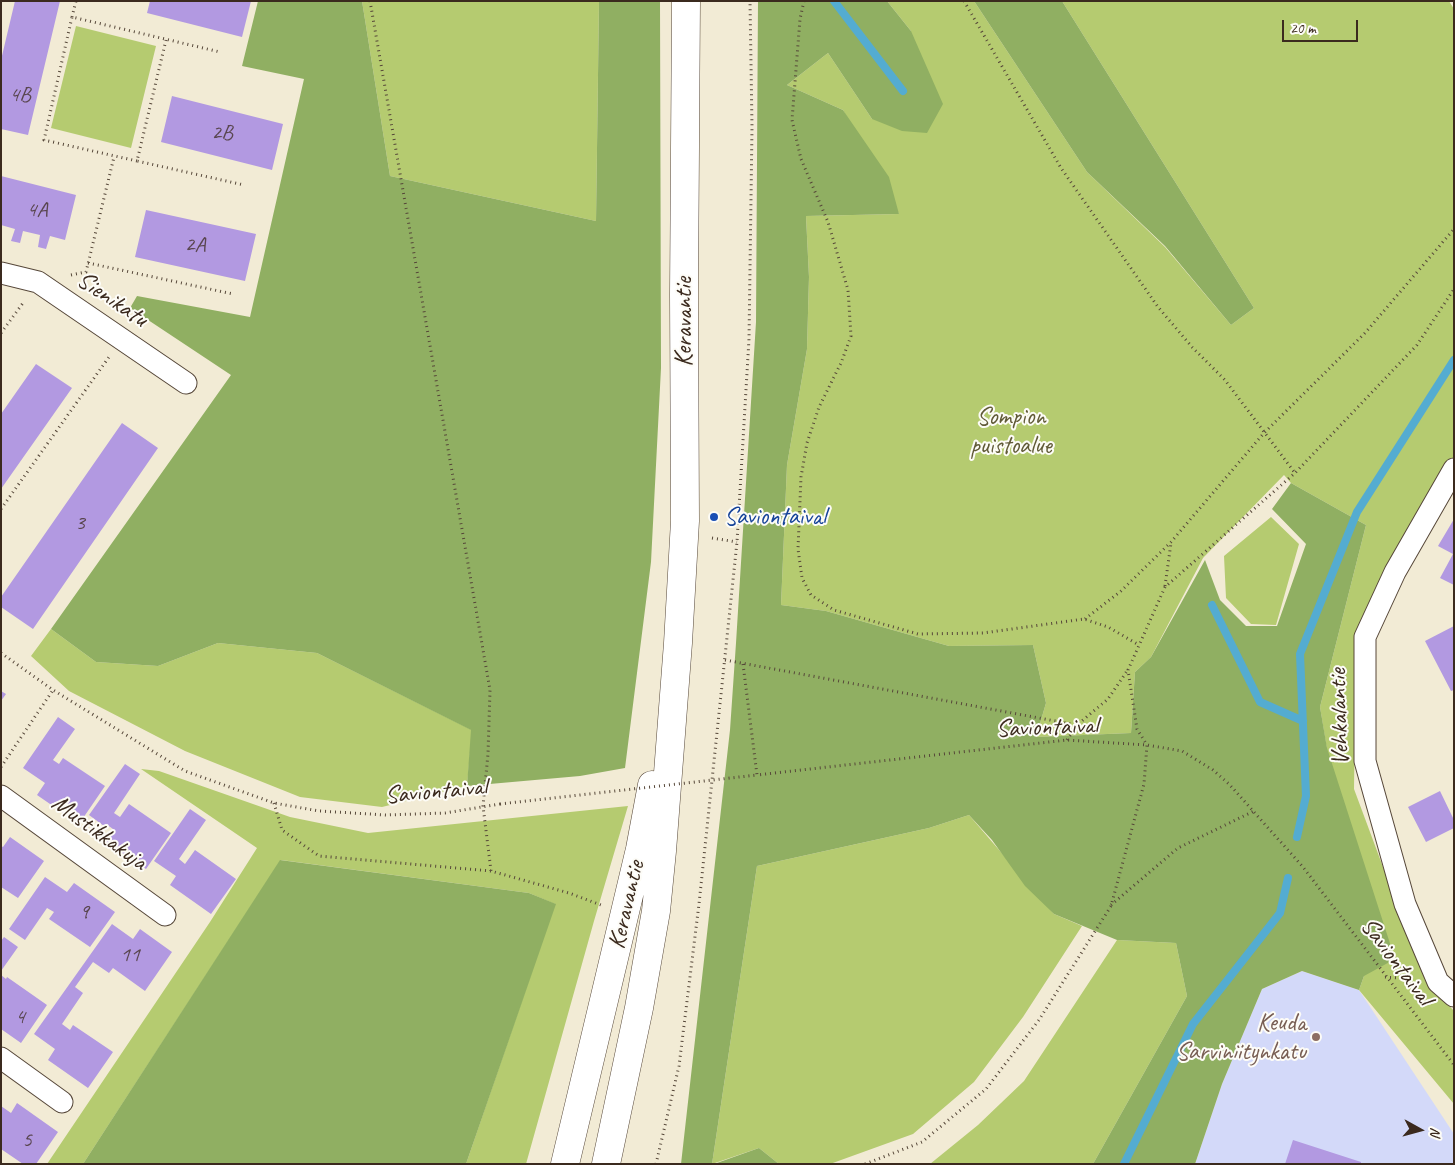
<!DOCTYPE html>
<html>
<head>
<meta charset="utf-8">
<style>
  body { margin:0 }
  #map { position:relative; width:1455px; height:1165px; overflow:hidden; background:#f2ebd5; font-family:Caveat,sans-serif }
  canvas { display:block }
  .frame { position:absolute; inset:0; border:2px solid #3b2a1e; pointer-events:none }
  .north { position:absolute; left:1395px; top:1105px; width:50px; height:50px; -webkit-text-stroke:4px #fdfcf7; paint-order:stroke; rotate:97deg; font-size:14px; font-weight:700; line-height:20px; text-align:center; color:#3b2a1e }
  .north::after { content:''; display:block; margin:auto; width:18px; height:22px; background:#3b2a1e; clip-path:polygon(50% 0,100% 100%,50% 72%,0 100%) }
  .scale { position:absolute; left:1282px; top:20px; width:76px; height:22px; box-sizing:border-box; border:2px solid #3b2a1e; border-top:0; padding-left:6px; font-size:15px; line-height:18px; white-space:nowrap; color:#3b2a1e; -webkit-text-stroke:4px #fdfcf7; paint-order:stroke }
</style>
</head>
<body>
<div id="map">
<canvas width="1455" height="1165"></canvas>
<div class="frame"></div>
<div class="north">N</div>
<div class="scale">20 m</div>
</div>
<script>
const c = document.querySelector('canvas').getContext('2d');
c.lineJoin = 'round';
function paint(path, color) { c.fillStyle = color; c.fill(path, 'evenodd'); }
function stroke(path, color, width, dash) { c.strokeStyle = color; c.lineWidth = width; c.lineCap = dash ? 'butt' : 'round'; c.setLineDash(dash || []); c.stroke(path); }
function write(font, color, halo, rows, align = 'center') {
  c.font = font + ' Caveat,sans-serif'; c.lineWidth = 4; c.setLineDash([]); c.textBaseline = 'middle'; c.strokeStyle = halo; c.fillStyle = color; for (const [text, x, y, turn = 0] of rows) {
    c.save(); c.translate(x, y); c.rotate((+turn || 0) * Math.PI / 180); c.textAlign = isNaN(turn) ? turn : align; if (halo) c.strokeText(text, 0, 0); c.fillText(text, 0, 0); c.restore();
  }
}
paint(new Path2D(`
  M 1302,971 L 1359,990 L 1454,1134 L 1454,1164 L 1195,1164 L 1222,1084 L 1262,989 Z`), '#d3d9f9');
paint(new Path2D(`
  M 362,1 L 599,1 L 596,221 L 390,176 Z
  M 887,1 L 974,1 L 1087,172 L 1165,247 L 1231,325 L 1254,308 L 1062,1 L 1449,1 L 1454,9 L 1454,458 L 1356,636 L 1354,789 L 1425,980 L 1454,1011 L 1454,1104 L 1359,990 L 1364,976 L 1320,707 L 1366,525 L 1291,483 L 1284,475 L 1203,558 L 1151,657 L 1135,672 L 1131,733 L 1036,737 L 1046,703 L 1033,645 L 949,646 L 826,611 L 781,605 L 787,465 L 807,349 L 809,277 L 806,216 L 899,214 L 843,110 L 787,85 L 828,53 L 872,119 L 911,31 Z
  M 76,26 L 156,46 L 131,148 L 51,128 Z
  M 1271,517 L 1299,544 L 1276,625 L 1251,624 L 1226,598 L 1224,556 Z
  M 51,629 L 96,662 L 158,666 L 218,643 L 317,653 L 472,730 L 467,786 L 382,807 L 300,797 L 185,751 L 69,691 L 31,656 Z
  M 141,769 L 159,771 L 290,817 L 368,833 L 628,806 L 594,921 L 526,1164 L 466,1164 L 555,904 L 529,893 L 281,860 L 83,1164 L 47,1164 L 210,922 L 257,848 Z
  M 969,815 L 1054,914 L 1082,926 L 1023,1017 L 974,1082 L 913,1134 L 830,1164 L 779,1164 L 759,1148 L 712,1164 L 757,866 L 929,828 Z
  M 1117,940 L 1176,943 L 1187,996 L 1093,1164 L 930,1164 L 978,1125 L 1024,1081 Z`), '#b5cb70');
paint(new Path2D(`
  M 258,1 L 362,1 L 390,176 L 596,221 L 599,1 L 660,1 L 661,368 L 651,562 L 625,768 L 580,776 L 467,786 L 471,730 L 317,653 L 218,643 L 158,666 L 96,662 L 51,629 L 231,375 L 130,308 L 137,296 L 250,317 L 304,79 L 242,66 Z
  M 758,1 L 887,1 L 911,31 L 943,104 L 927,133 L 902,131 L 872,119 L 828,53 L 787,85 L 843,110 L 889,177 L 899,214 L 806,216 L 809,277 L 807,349 L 787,465 L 781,605 L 826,611 L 949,646 L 1033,645 L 1046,703 L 1036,737 L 1131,733 L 1135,672 L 1151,657 L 1205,560 L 1220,600 L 1246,626 L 1277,626 L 1306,544 L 1272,509 L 1291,483 L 1366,525 L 1320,707 L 1327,748 L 1395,959 L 1364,976 L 1359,990 L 1302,971 L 1262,989 L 1222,1084 L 1195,1164 L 1093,1164 L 1187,996 L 1176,943 L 1117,940 L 1054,914 L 1025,886 L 992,840 L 969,815 L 929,828 L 757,866 L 712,1164 L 681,1164 L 730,730 L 736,643 L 756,322 Z
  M 974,1 L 1062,1 L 1254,308 L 1231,325 L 1165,246 L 1087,172 Z
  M 280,860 L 529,893 L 556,904 L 466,1164 L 83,1164 Z
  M 759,1148 L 779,1164 L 714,1164 Z`), '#90af62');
stroke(new Path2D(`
  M 834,1 L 903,91
  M 1212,605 L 1260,702 L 1303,721
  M 1297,837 L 1306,796 L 1300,654 L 1357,512 L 1454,360
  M 1124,1164 L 1193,1024 L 1280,913 L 1288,878`), '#54acd1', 8);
paint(new Path2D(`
  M 15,1 L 60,1 L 28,135 L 1,129 L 1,60 Z
  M 150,1 L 251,1 L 242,37 L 147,13 Z
  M 172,96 L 283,124 L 272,170 L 161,142 Z
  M 1,176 L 76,195 L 65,240 L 50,236 L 46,249 L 38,247 L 40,235 L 23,231 L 20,243 L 11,241 L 15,229 L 1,225 Z
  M 146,210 L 256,234 L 245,281 L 135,257 Z
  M 36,364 L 72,388 L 1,489 L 1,414 Z
  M 122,423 L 158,448 L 33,629 L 1,607 L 1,597 Z
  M 1454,519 L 1454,585 L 1440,578 L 1453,554 L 1438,546 Z
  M 1454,626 L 1454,690 L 1451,691 L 1425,641 Z
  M 1,691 L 6,694 L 1,701 Z
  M 58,717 L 75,729 L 53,760 L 59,764 L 63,758 L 105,786 L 79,824 L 37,795 L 45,783 L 23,768 Z
  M 125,764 L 140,774 L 114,813 L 120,817 L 129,804 L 171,833 L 146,869 L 104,841 L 113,829 L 106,824 L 104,826 L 89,815 Z
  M 1440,791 L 1454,820 L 1454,828 L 1426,842 L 1408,807 Z
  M 190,809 L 206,820 L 179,859 L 185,864 L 195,850 L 236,879 L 211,914 L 170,885 L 176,876 L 154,861 Z
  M 10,837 L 44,861 L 18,898 L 1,887 L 1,846 L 3,847 Z
  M 45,877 L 67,892 L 74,883 L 115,912 L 90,947 L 49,919 L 54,912 L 47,908 L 25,940 L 9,929 Z
  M 112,924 L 133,939 L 140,929 L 172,952 L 145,991 L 113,968 L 109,973 L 93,962 L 75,987 L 83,993 L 62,1024 L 70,1030 L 73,1025 L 113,1052 L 88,1088 L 48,1060 L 55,1049 L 34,1034 Z
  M 4,937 L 18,947 L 1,971 L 1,941 Z
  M 1,975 L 6,979 L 7,977 L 47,1005 L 21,1043 L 1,1029 Z
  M 17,1103 L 58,1132 L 36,1164 L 23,1164 L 1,1149 L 1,1106 L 11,1113 Z
  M 1293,1140 L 1361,1162 L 1361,1164 L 1285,1164 Z`), '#b299e1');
const street = new Path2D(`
  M 1,273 L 38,282 L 186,383
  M 1454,469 L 1395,572 L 1365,637 L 1365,761 L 1405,904 L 1438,982 L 1454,996
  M 1,796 L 165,915
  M 1,1058 L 62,1102`);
const primary = new Path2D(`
  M 565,1164 L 640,849 L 652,785
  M 606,1164 L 639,1008 L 656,911 L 662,851 L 678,643 L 685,521 L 684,294 L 686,1`);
stroke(street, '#564739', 23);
stroke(primary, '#564739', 29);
stroke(new Path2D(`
  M 370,1 L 490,690 L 488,754 L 483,806 L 491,871
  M 804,1 L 800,19 L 792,120 L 801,159 L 828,222 L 848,290 L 851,336 L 841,363 L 819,407 L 807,443 L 801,477 L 798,549 L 802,578 L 811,595 L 834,610 L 918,634 L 983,633 L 1084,619 L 1108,627 L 1139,645
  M 964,1 L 1061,168 L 1158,307 L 1192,347 L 1225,380 L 1295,473
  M 72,17 L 76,1
  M 166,40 L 137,161 L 244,185
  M 137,161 L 44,140 L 72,17 L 220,52
  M 88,263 L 233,294
  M 71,275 L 86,272 L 114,157
  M 1,333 L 23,303
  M 1,509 L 109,357
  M 712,538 L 737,542
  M 1165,586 L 1171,543
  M 1085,619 L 1121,591 L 1171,542 L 1264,433 L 1365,333 L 1454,229
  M 1,653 L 53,690 L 185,771 L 274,803 L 319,811 L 386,815 L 445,813 L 500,804
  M 725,660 L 1077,725
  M 743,664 L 757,775 L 1067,740 L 1147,745 L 1182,751 L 1213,770 L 1229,784 L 1303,867 L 1454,1065
  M 1067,740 L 1077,725 L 1108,699 L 1127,671
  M 1,767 L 53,690
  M 274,803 L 282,830 L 319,856 L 491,871 L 569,893 L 601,905
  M 1111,905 L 1178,848 L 1254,811
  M 1385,977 L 1411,979
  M 656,1164 L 679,1066 L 699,904 L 737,542 L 749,339 L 752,127 L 750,1
  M 865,1164 L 922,1142 L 986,1089 L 1039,1020 L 1111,906 L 1144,784 L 1147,745 L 1137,729 L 1128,670 L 1165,587 L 1295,473 L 1417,345 L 1454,289`), '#564739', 3, [1, 4]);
stroke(street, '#fff', 21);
stroke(primary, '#fff', 28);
stroke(new Path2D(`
  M 500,804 L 757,775`), '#564739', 3, [1, 4]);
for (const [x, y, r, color] of [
  [714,517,5,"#1a4fb4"],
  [1316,1037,5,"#8d6e63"]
]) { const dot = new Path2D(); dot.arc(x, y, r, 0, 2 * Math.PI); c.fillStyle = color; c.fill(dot); stroke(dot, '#fdfcf7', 2); }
write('22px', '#59464f', null, [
  ["4B",20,95],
  ["2B",222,133],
  ["4A",37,210],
  ["2A",195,245],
  ["3",80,523],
  ["9",84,912],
  ["11",130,955],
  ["4",20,1017],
  ["5",27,1140]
]);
write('25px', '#3b2a1e', '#fdfcf7', [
  ["Sienikatu",112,300,34],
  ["Keravantie",684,322,-90],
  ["Vehkalantie",1340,717,-92],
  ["Saviontaival",1047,728,-2],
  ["Saviontaival",436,792,-5],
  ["Mustikkakuja",99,833,36],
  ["Keravantie",627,905,-77],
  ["Saviontaival",1396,962,53]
]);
write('25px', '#605a37', '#fdfcf7', [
  ["Sompion",1011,417],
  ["puistoalue",1011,446]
]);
write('25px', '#164399', '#fdfcf7', [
  ["Saviontaival",724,517]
], 'left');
write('25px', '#785e54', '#fdfcf7', [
  ["Keuda",1306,1023],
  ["Sarviniitynkatu",1306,1052]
], 'right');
</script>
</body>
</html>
